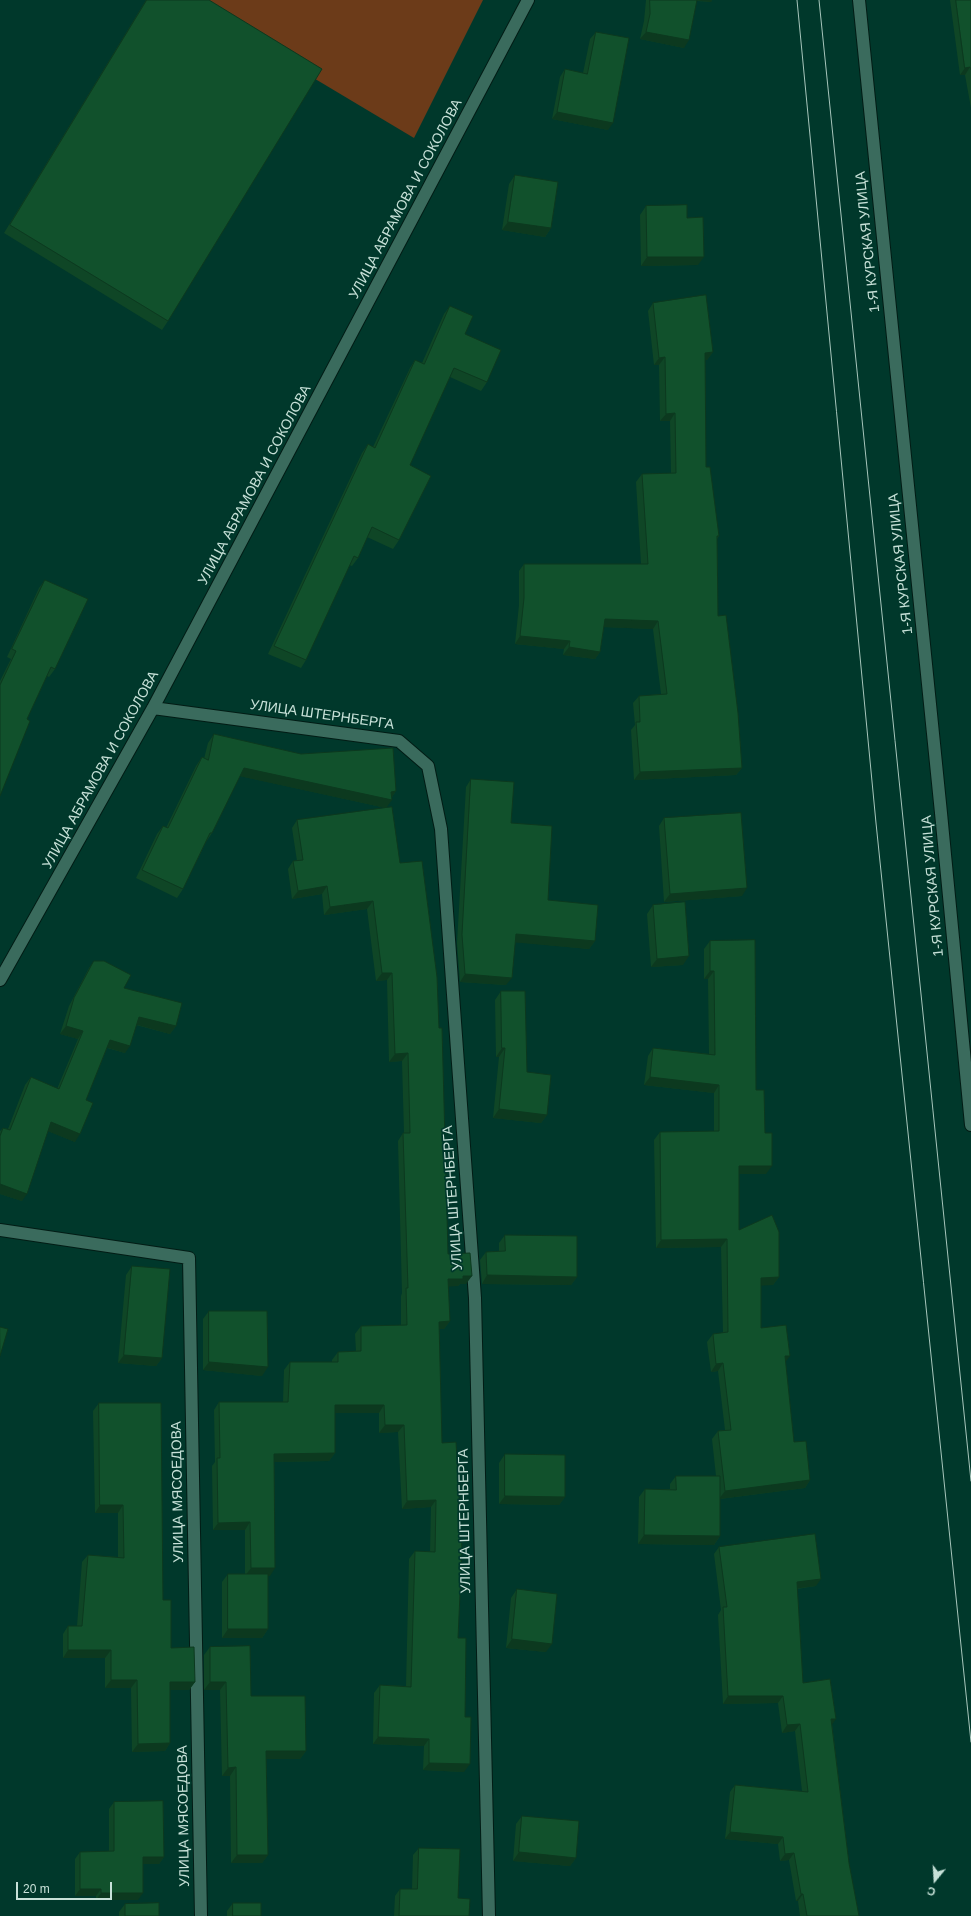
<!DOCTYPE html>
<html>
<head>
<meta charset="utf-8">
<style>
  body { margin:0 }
  #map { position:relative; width:971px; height:1916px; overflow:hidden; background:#00382b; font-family:Helvetica,sans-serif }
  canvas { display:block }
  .north { position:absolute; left:915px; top:1860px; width:40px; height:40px; -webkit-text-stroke:3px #00382b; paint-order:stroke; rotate:198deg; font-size:11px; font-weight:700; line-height:16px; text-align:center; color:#c7e1d8 }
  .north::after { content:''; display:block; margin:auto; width:14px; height:18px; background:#c7e1d8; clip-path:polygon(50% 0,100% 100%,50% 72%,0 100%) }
  .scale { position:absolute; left:16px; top:1882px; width:96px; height:18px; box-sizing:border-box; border:2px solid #c7e1d8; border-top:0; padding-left:5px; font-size:12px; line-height:14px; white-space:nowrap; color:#c7e1d8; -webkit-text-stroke:3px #00382b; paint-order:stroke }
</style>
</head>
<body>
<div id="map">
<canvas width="971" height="1916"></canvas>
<div class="north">С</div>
<div class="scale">20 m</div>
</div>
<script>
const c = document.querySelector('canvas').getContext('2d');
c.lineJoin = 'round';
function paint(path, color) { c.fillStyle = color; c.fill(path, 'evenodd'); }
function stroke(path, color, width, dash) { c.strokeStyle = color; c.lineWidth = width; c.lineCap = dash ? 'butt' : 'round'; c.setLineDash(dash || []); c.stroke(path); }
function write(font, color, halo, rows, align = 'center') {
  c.font = font + ' Helvetica,sans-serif'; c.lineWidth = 3.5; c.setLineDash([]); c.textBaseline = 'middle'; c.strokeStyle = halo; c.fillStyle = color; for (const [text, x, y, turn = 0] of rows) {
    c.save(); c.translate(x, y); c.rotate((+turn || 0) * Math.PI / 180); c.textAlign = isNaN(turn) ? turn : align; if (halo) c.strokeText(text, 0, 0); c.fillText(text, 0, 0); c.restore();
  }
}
paint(new Path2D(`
  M 183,0 L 483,0 L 414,138 Z`), '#6c3b19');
const minor = new Path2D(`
  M 859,0 L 941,813 L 971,1125
  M 153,708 L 399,741 L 428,766 L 441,829 L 475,1298 L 489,1916
  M 0,980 L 153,708 L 528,0
  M 0,1230 L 189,1258 L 201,1916`);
stroke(minor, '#021c15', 14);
stroke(minor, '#3a6b5d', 12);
stroke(new Path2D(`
  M 797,0 L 876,823 L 971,1742
  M 819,0 L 971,1481`), '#a7c6bc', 1);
paint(new Path2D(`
  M 146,0 L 209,0 L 168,321 L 162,330 L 4,233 Z
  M 646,0 L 712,0 L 711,2 L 697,1 L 684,48 L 640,39 L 644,21 Z
  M 950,0 L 971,0 L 971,108 L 965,75 L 960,75 Z
  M 596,32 L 608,130 L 552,119 L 560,77 L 565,69 L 583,73 L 590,39 Z
  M 515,175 L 551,228 L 545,237 L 502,230 L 509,184 Z
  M 646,206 L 687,218 L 698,265 L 641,266 L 640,215 Z
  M 653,303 L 713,352 L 707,360 L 705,360 L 706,467 L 719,536 L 717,539 L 718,616 L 742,768 L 736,775 L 634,780 L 631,730 L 635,725 L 633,703 L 639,696 L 661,694 L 653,629 L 604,627 L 600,652 L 595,659 L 563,655 L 564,649 L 515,644 L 519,605 L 519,571 L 524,564 L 641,564 L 636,482 L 642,474 L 671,473 L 670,421 L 660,421 L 659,365 L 654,365 L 648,311 Z
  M 450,306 L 465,334 L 487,382 L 481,391 L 450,377 L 410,465 L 399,540 L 393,549 L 367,537 L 358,558 L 352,566 L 349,565 L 306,660 L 301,668 L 268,654 L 362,453 L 368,444 L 373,447 L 410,368 L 415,360 L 422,363 L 444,314 Z
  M 45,580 L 55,669 L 49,677 L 47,676 L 27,719 L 0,796 L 0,681 L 11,659 L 7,657 L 39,588 Z
  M 214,734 L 396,791 L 392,797 L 386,808 L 448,1254 L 466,1284 L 460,1284 L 458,1286 L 448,1286 L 450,1321 L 444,1329 L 439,1329 L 442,1443 L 458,1638 L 464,1772 L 423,1770 L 424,1746 L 373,1744 L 374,1693 L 380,1685 L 406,1686 L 409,1559 L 415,1551 L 430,1552 L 431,1507 L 402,1509 L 398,1432 L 379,1433 L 379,1413 L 335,1413 L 335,1453 L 329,1461 L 274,1462 L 270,1576 L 268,1576 L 268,1629 L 262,1638 L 222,1638 L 222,1582 L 228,1574 L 245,1574 L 245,1530 L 213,1530 L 212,1466 L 215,1462 L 214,1410 L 219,1402 L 283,1402 L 284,1370 L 290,1362 L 332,1362 L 332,1360 L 338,1352 L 356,1351 L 355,1334 L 361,1326 L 401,1325 L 401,1296 L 402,1293 L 398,1141 L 403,1133 L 404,1133 L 402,1061 L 389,1062 L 387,980 L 376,981 L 367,909 L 324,915 L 322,894 L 292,899 L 288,869 L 293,861 L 297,861 L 292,828 L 297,820 L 386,808 L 240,776 L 212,833 L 206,842 L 183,889 L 177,898 L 136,878 L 157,834 L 163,826 L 166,828 L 196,766 L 202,757 L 204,759 L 208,743 Z
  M 471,779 L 511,823 L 548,900 L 595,941 L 589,949 L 515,942 L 506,985 L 460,982 L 457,943 L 466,787 Z
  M 664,818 L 742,896 L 664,902 L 659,826 Z
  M 653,905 L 683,965 L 651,967 L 647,914 Z
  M 710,941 L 756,1090 L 765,1133 L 766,1174 L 739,1174 L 739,1230 L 779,1277 L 773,1285 L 761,1285 L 761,1328 L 785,1362 L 794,1442 L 810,1480 L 805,1488 L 720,1499 L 720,1536 L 714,1545 L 638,1544 L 639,1497 L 645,1489 L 670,1489 L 670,1484 L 676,1476 L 716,1476 L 712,1439 L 718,1431 L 725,1430 L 718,1371 L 711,1372 L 707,1342 L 713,1334 L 723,1333 L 721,1247 L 656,1248 L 654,1140 L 660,1132 L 714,1131 L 714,1093 L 644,1085 L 648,1056 L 653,1048 L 709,1054 L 708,979 L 704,979 L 704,949 Z
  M 94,961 L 124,988 L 176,1026 L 170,1034 L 136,1025 L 125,1053 L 107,1048 L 86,1100 L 75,1142 L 48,1131 L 22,1201 L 0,1194 L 0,1131 L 3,1128 L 8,1129 L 25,1085 L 31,1077 L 57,1089 L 78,1039 L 60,1034 L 69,1006 L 89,968 Z
  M 501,991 L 527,1072 L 547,1115 L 541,1123 L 493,1118 L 499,1057 L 496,1057 L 495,1000 Z
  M 505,1235 L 577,1277 L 571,1285 L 482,1284 L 480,1260 L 486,1252 L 499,1251 L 499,1243 Z
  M 132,1266 L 162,1358 L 156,1366 L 118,1363 L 126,1275 Z
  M 209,1311 L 262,1376 L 203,1370 L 203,1319 Z
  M 99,1403 L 163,1600 L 171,1648 L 195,1682 L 189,1690 L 170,1690 L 170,1743 L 165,1751 L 132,1752 L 131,1688 L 105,1688 L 105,1658 L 63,1658 L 63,1634 L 68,1626 L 77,1626 L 82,1562 L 88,1555 L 118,1557 L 118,1513 L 95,1513 L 93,1411 Z
  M 505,1454 L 565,1497 L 559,1505 L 499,1504 L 499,1463 Z
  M 719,1547 L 816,1586 L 797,1589 L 803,1683 L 832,1724 L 849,1863 L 859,1916 L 800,1916 L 798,1901 L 796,1901 L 789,1860 L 780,1861 L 778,1844 L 725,1839 L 730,1792 L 735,1785 L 802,1791 L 795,1731 L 782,1733 L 778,1703 L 723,1704 L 718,1615 L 721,1610 L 714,1554 Z
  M 517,1589 L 546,1652 L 506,1648 L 511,1598 Z
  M 210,1647 L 251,1696 L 306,1751 L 300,1759 L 266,1759 L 268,1855 L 262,1863 L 231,1863 L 230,1776 L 222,1776 L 220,1690 L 204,1690 L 204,1655 Z
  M 114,1802 L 164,1857 L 159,1864 L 143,1864 L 138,1900 L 96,1900 L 96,1896 L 75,1896 L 75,1859 L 80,1852 L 109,1851 L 109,1809 Z
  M 522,1816 L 576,1858 L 570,1866 L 513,1861 L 516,1824 Z
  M 419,1848 L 458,1898 L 469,1916 L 394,1916 L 395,1896 L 400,1889 L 412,1889 L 413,1855 Z
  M 233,1903 L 261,1916 L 227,1916 L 227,1911 Z
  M 125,1904 L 159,1916 L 119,1916 L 119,1912 Z`), '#0f4626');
paint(new Path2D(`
  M 693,0 L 712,0 L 711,2 Z
  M 646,32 L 689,40 L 684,48 L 640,39 Z
  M 970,67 L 965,75 L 960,75 L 965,68 Z
  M 557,112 L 613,123 L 608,130 L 552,119 Z
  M 508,222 L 551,228 L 545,237 L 502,230 Z
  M 647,257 L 704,257 L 698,265 L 641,266 Z
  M 713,352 L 707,360 L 699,360 L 705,353 Z
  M 665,357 L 659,365 L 654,365 L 659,358 Z
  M 675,413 L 670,421 L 660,421 L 666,414 Z
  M 605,619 L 658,621 L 653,629 L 600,627 Z
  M 520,636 L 570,641 L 564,649 L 515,644 Z
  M 569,647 L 600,652 L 595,659 L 563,655 Z
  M 244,768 L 391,792 L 396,791 L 390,800 L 392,800 L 386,808 L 239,776 Z
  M 742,768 L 736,775 L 634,780 L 640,772 Z
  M 327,886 L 322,894 L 292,899 L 298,891 Z
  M 747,888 L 742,896 L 664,902 L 670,894 Z
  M 373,901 L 367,909 L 324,915 L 330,907 Z
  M 516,934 L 595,941 L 589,949 L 511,942 Z
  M 689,956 L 683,965 L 651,967 L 657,959 Z
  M 710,971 L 714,971 L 708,979 L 704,979 Z
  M 382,973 L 392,973 L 387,980 L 376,981 Z
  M 465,974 L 512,978 L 506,985 L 460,982 Z
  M 139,1017 L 176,1026 L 170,1034 L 134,1024 Z
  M 66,1026 L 83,1031 L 78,1039 L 60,1034 Z
  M 110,1040 L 130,1046 L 125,1053 L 105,1047 Z
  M 502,1048 L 505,1048 L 499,1057 L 496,1057 Z
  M 408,1053 L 402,1061 L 389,1062 L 395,1054 Z
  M 650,1077 L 719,1085 L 714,1093 L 644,1085 Z
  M 499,1109 L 547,1115 L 541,1123 L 493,1118 Z
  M 51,1122 L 80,1134 L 75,1142 L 45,1130 Z
  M 739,1166 L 772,1166 L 766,1174 L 733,1174 Z
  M 0,1184 L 27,1194 L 22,1201 L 0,1194 Z
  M 727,1239 L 721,1247 L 656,1248 L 661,1240 Z
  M 487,1275 L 577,1277 L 571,1285 L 482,1284 Z
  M 463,1276 L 472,1276 L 466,1284 L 460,1284 L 458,1286 L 443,1287 L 448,1279 Z
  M 779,1277 L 773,1285 L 755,1286 L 761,1278 Z
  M 450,1321 L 444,1329 L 433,1329 L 439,1322 Z
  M 124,1355 L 162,1358 L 156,1366 L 118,1363 Z
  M 785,1356 L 790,1356 L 784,1364 Z
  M 209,1362 L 268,1367 L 262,1376 L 203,1370 Z
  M 723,1363 L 718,1371 L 711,1372 L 716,1364 Z
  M 335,1405 L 384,1405 L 379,1413 L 329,1413 Z
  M 385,1425 L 404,1425 L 398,1432 L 379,1433 Z
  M 335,1453 L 329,1461 L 269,1462 L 274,1454 Z
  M 810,1480 L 805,1488 L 719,1499 L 725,1491 Z
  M 505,1496 L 565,1497 L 559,1505 L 499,1504 Z
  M 436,1500 L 431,1507 L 402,1509 L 407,1501 Z
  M 100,1505 L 123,1505 L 118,1513 L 95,1513 Z
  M 250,1522 L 245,1530 L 213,1530 L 218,1523 Z
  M 644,1535 L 720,1536 L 714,1545 L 638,1544 Z
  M 251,1568 L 275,1568 L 270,1576 L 245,1576 Z
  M 821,1579 L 816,1586 L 792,1589 L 797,1582 Z
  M 228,1629 L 268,1629 L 262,1638 L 222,1638 Z
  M 512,1639 L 552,1644 L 546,1652 L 506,1648 Z
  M 68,1650 L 111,1650 L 105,1658 L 63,1658 Z
  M 111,1680 L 137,1680 L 131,1688 L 105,1688 Z
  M 170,1682 L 195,1682 L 189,1690 L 164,1690 Z
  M 210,1682 L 226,1682 L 220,1690 L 204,1690 Z
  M 728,1696 L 783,1696 L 778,1703 L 723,1704 Z
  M 831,1719 L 836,1719 L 831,1726 Z
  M 800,1724 L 795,1731 L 782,1733 L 787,1725 Z
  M 378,1737 L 429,1739 L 424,1746 L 373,1744 Z
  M 170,1743 L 165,1751 L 132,1752 L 138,1744 Z
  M 266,1751 L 306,1751 L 300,1759 L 260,1759 Z
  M 429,1763 L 470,1764 L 464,1772 L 423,1770 Z
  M 236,1767 L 230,1776 L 222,1776 L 228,1768 Z
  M 730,1832 L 783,1837 L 778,1844 L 725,1839 Z
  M 519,1852 L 576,1858 L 570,1866 L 513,1861 Z
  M 794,1853 L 789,1860 L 780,1861 L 785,1854 Z
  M 237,1855 L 268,1855 L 262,1863 L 231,1863 Z
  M 143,1857 L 164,1857 L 159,1864 L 138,1864 Z
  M 80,1889 L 101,1889 L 96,1896 L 75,1896 Z
  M 101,1893 L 143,1893 L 138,1900 L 96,1900 Z
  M 801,1894 L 803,1894 L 798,1901 L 796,1901 Z`), '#0c391f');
const building = new Path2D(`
  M 147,0 L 209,0 L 322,69 L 168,321 L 10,225 Z
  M 650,0 L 697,0 L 689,40 L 646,32 L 650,14 Z
  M 956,0 L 971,0 L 971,70 L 970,67 L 965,68 Z
  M 596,32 L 629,38 L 613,123 L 557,112 L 565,69 L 587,74 Z
  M 515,175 L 558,182 L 551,228 L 508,222 Z
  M 687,205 L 687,218 L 703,217 L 704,257 L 647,257 L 646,206 Z
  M 706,295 L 713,352 L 705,353 L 706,467 L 710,467 L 719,536 L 717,536 L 718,616 L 726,615 L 738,713 L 742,768 L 640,772 L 636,722 L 640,722 L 639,696 L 667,694 L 658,621 L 605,619 L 600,652 L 569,647 L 570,641 L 520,636 L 524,598 L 524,564 L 648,564 L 642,474 L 676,473 L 675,413 L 666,414 L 665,357 L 659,358 L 653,303 Z
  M 450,306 L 473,316 L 465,334 L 501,350 L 487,382 L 454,368 L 410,465 L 431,476 L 399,540 L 372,527 L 358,558 L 354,556 L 306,660 L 274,646 L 368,444 L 375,448 L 415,360 L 424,364 Z
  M 45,580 L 88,599 L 55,669 L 51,667 L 27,719 L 30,721 L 0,796 L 0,685 L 16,651 L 12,649 Z
  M 214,734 L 301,754 L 393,748 L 396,791 L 391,792 L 392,800 L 244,768 L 212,833 L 210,833 L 183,889 L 142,870 L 163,826 L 168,828 L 202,757 L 208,760 Z
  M 471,779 L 514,782 L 511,823 L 552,826 L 548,900 L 598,905 L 595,941 L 516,934 L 512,978 L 465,974 L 462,935 Z
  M 392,807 L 400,863 L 422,861 L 437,977 L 439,1028 L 442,1028 L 448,1254 L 470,1253 L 472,1276 L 463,1276 L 463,1279 L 448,1279 L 450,1321 L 439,1322 L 442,1443 L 456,1442 L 462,1550 L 458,1638 L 466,1638 L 465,1717 L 471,1717 L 470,1764 L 429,1763 L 429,1739 L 378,1737 L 380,1685 L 411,1687 L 415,1551 L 435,1552 L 436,1500 L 407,1501 L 404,1425 L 385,1425 L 384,1405 L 335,1405 L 335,1453 L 274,1454 L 275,1568 L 251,1568 L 250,1522 L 218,1523 L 217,1458 L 220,1458 L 219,1402 L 288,1402 L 290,1362 L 338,1362 L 338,1352 L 361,1351 L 361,1326 L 407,1325 L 406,1288 L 408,1288 L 403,1133 L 410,1133 L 408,1053 L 395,1054 L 392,973 L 382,973 L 373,901 L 330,907 L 327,886 L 298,891 L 293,861 L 303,860 L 297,820 Z
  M 741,813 L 747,888 L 670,894 L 664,818 Z
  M 685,902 L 689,956 L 657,959 L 653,905 Z
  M 755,940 L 756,1090 L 764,1090 L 765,1133 L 772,1133 L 772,1166 L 739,1166 L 739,1230 L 772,1215 L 779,1232 L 779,1277 L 761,1278 L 761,1328 L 786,1325 L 790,1356 L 785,1356 L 794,1442 L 806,1441 L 810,1480 L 725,1491 L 718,1431 L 731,1430 L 723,1363 L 716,1364 L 713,1334 L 728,1332 L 727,1239 L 661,1240 L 660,1132 L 719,1131 L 719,1085 L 650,1077 L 653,1048 L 715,1055 L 714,971 L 710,971 L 710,941 Z
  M 94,961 L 104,961 L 131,975 L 124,988 L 182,1003 L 176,1026 L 139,1017 L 130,1046 L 110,1040 L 86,1100 L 93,1103 L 80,1134 L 51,1122 L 27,1194 L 0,1184 L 0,1136 L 3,1128 L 10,1130 L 31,1077 L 59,1089 L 83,1031 L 66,1026 L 74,998 Z
  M 501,991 L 525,991 L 527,1072 L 551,1075 L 547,1115 L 499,1109 L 505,1048 L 502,1048 Z
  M 505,1235 L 577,1236 L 577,1277 L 487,1275 L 486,1252 L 505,1251 Z
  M 132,1266 L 170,1269 L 162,1358 L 124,1355 Z
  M 209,1311 L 267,1311 L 268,1367 L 209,1362 Z
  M 0,1327 L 8,1329 L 0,1356 Z
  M 99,1403 L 161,1403 L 163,1600 L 171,1600 L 171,1648 L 194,1647 L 195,1682 L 170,1682 L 170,1743 L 138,1744 L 137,1680 L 111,1680 L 111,1650 L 68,1650 L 68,1626 L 82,1626 L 88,1555 L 124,1558 L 123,1505 L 100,1505 Z
  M 505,1454 L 565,1455 L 565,1497 L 505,1496 Z
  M 676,1476 L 720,1476 L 720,1536 L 644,1535 L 645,1489 L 676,1490 Z
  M 815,1534 L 821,1579 L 797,1582 L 803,1683 L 830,1679 L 836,1719 L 831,1719 L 849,1863 L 859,1916 L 807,1916 L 803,1894 L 801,1894 L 794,1853 L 785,1854 L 783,1837 L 730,1832 L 735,1785 L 808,1792 L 800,1724 L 787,1725 L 783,1696 L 728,1696 L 723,1607 L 727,1607 L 719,1547 Z
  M 228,1574 L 268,1574 L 268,1629 L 228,1629 Z
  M 517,1589 L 557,1594 L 552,1644 L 512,1639 Z
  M 250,1646 L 251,1696 L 305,1696 L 306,1751 L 266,1751 L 268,1855 L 237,1855 L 236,1767 L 228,1768 L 226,1682 L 210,1682 L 210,1647 Z
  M 163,1801 L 164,1857 L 143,1857 L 143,1893 L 101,1893 L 101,1889 L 80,1889 L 80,1852 L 114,1851 L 114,1802 Z
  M 522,1816 L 579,1821 L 576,1858 L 519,1852 Z
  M 419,1848 L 460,1849 L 458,1898 L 470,1899 L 469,1916 L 399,1916 L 400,1889 L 417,1889 Z
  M 159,1903 L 159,1916 L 125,1916 L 125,1904 Z
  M 233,1903 L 261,1903 L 261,1916 L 233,1916 Z`);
paint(building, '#11512c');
stroke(building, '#0c391f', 1);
write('14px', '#c7e1d8', '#00382b', [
  ["УЛИЦА АБРАМОВА И СОКОЛОВА",406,199,-62],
  ["1-Я КУРСКАЯ УЛИЦА",868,242,-96],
  ["УЛИЦА АБРАМОВА И СОКОЛОВА",255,485,-62],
  ["1-Я КУРСКАЯ УЛИЦА",901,564,-96],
  ["УЛИЦА ШТЕРНБЕРГА",322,715,8],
  ["УЛИЦА АБРАМОВА И СОКОЛОВА",101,770,-61],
  ["1-Я КУРСКАЯ УЛИЦА",933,886,-95],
  ["УЛИЦА ШТЕРНБЕРГА",453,1198,-94],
  ["УЛИЦА МЯСОЕДОВА",178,1492,-91],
  ["УЛИЦА ШТЕРНБЕРГА",465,1521,-91],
  ["УЛИЦА МЯСОЕДОВА",184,1816,-91]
]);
</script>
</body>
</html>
